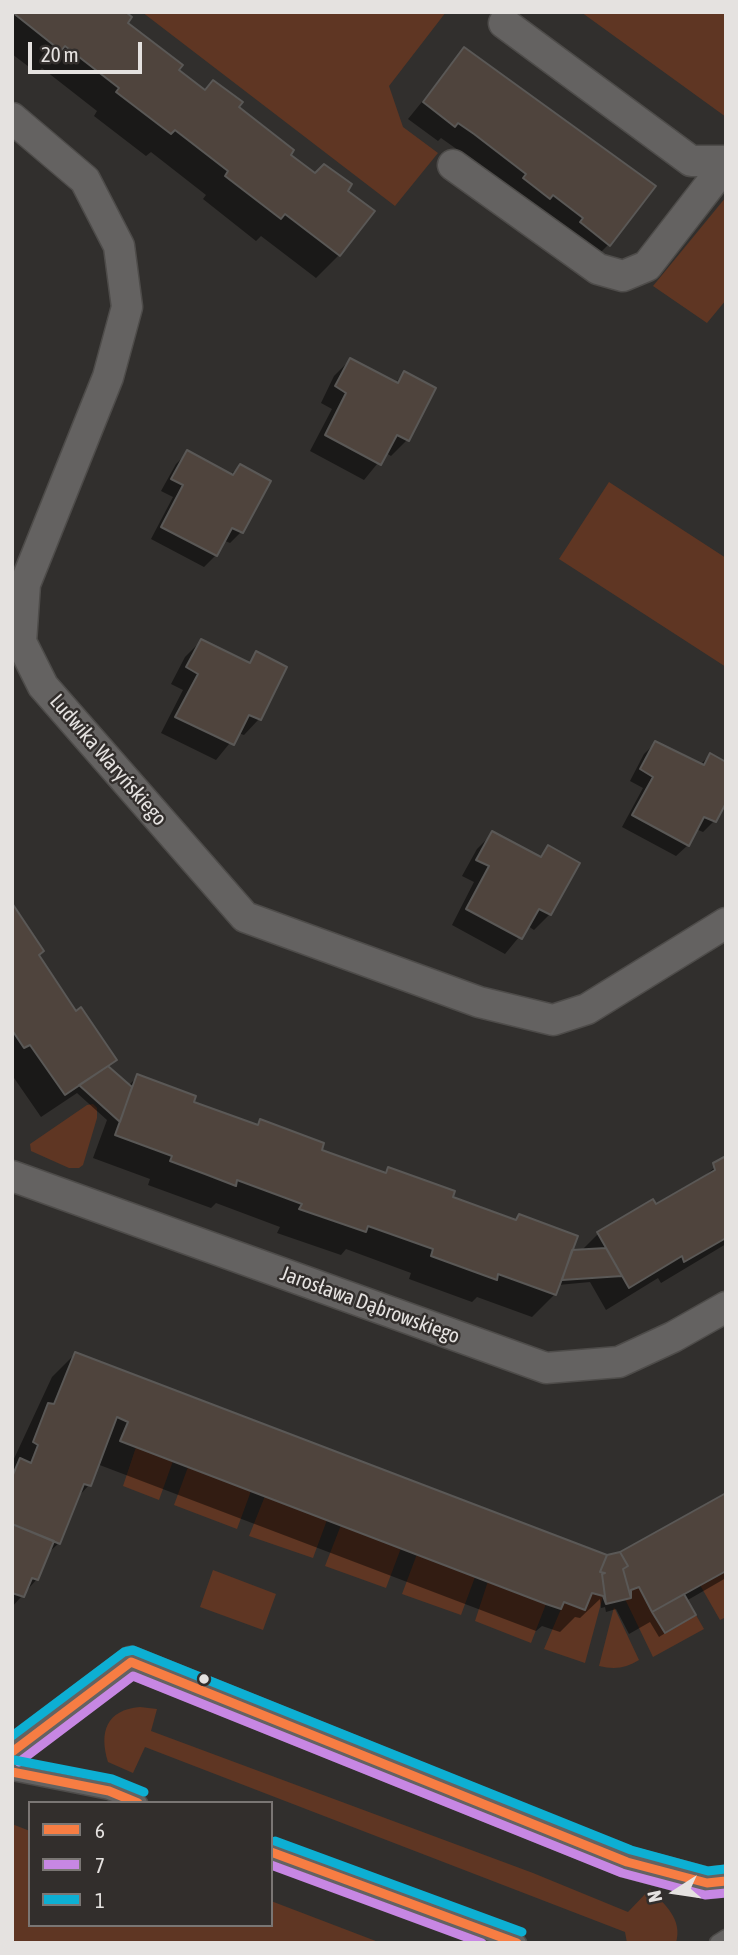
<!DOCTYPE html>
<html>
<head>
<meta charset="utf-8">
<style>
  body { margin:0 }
  #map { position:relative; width:738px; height:1955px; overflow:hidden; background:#312f2d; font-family:"Asap Condensed",sans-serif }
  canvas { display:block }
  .frame { position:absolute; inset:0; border:14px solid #e5e2e0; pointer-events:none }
  .legend { position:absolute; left:28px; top:1801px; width:245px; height:126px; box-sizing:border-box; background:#322e2c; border:2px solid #7a7674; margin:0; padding:9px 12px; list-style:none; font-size:21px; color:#e5e2e0 }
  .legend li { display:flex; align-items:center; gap:14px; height:35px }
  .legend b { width:35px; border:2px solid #7a7674 }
  .north { position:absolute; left:640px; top:1857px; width:70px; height:70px; -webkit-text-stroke:5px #322e2c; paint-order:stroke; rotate:258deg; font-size:19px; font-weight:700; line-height:28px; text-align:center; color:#e5e2e0 }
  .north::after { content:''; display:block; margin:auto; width:24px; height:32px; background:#e5e2e0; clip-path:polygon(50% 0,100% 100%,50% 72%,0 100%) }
  .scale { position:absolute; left:28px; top:42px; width:114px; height:32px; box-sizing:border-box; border:4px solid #e5e2e0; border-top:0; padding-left:9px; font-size:21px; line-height:24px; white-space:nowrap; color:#e5e2e0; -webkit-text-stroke:5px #322e2c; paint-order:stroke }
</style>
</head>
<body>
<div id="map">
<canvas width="738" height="1955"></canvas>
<div class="frame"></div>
<ul class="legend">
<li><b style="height:9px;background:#f77d43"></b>6</li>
<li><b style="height:9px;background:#c787e3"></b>7</li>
<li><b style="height:9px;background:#0dafd3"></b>1</li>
</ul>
<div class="north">N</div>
<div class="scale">20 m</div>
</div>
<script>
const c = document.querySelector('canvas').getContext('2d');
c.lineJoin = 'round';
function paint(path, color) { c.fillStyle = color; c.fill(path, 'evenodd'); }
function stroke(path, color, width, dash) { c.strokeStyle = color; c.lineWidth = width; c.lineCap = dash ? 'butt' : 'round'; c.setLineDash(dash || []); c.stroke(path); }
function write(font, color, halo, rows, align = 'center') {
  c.font = font + ' "Asap Condensed",sans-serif'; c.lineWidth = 5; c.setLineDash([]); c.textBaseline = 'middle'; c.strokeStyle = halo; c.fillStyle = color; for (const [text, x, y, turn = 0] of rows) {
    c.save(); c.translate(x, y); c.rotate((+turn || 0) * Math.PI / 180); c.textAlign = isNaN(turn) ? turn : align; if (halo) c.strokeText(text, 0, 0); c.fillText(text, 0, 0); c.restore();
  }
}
paint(new Path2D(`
  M 142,12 L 446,12 L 389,86 L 403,127 L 438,153 L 395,206 Z
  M 581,12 L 726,12 L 726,117 Z
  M 726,197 L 726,300 L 707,323 L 653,286 Z
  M 609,482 L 726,558 L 726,667 L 559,559 Z
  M 93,1104 L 97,1108 L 97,1118 L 83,1165 L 79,1168 L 69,1168 L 31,1151 L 30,1144 L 87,1105 Z
  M 136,1447 L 173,1461 L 159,1500 L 123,1486 Z
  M 188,1467 L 251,1491 L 237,1529 L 174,1505 Z
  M 265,1496 L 327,1520 L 313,1558 L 249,1536 Z
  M 341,1525 L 401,1548 L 386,1588 L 325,1566 Z
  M 417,1554 L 475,1577 L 461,1615 L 402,1594 Z
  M 213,1570 L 276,1594 L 263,1630 L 200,1607 Z
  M 726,1571 L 726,1617 L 720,1620 L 700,1585 Z
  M 488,1581 L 546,1604 L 531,1643 L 475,1621 Z
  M 639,1587 L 665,1633 L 696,1615 L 704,1629 L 653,1657 L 625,1599 L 632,1597 L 631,1590 Z
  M 592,1593 L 603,1596 L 585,1663 L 544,1649 L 564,1602 L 585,1610 Z
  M 614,1607 L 639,1660 C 626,1668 615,1670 599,1666 Z
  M 140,1707 L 157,1709 L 151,1731 L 533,1873 L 628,1912 L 650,1889 C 665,1905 683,1919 676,1943 L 627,1943 L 625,1932 L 145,1747 L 133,1773 L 108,1762 C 99,1732 106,1710 140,1707 Z
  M 12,1824 L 30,1831 L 30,1925 L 271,1925 L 271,1901 L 381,1943 L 12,1943 Z`), '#5f3623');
paint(new Path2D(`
  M 12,12 L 123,12 L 126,23 L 177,71 L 204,91 L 236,107 L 315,175 L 346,191 L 339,255 L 316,278 L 261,236 L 256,241 L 203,199 L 206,195 L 151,152 L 146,156 L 94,116 L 97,111 L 42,68 L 37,73 L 12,54 Z
  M 465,49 L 609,244 L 593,260 L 458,150 L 441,138 L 438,141 L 408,119 Z
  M 350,360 L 395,383 L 405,373 L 407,440 L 391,456 L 386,453 L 364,480 L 310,451 L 332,409 L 321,403 L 334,376 Z
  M 188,452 L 230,475 L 240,466 L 241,532 L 230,543 L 223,540 L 216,555 L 204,567 L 151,539 L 173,497 L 161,491 L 176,464 Z
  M 201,641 L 248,664 L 258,654 L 259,719 L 244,735 L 238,733 L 216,760 L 161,733 L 183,690 L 171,684 L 185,657 Z
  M 655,743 L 700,765 L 710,755 L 714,821 L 703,832 L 696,829 L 688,845 L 676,856 L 622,827 L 643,788 L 630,781 L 644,754 Z
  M 493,833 L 538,858 L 548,848 L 550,914 L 534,930 L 528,926 L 505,954 L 452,925 L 474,882 L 462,876 L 477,849 Z
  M 12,906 L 37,955 L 76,1013 L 115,1060 L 107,1067 L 128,1086 L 138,1076 L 192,1103 L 256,1126 L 261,1121 L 319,1151 L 383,1174 L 388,1169 L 451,1198 L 514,1221 L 519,1216 L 570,1252 L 581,1251 L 598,1234 L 655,1207 L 696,1183 L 726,1158 L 726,1244 L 661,1283 L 658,1278 L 606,1310 L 590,1282 L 558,1285 L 555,1294 L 532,1317 L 477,1297 L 472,1302 L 409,1279 L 411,1273 L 346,1249 L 341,1255 L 277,1233 L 280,1227 L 216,1203 L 211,1208 L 148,1185 L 150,1179 L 93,1158 L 107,1120 L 77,1093 L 41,1117 L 12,1075 Z
  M 75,1354 L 606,1557 L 621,1554 L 726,1495 L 726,1578 L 686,1601 L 694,1615 L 659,1637 L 650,1622 L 629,1634 L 616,1609 L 606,1612 L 605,1607 L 601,1608 L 600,1599 L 580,1618 L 575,1617 L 560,1632 L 542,1626 L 536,1631 L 97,1464 L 89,1485 L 77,1498 L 59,1543 L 46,1555 L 37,1579 L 12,1607 L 12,1463 L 52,1377 Z`), '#0007');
const building = new Path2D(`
  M 12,12 L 126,12 L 132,17 L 128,23 L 183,65 L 179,70 L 205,90 L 213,80 L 243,102 L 239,107 L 294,150 L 291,155 L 315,173 L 324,164 L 352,184 L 348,191 L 375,211 L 340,256 L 285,214 L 281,219 L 225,176 L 228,171 L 175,130 L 171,134 L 116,92 L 119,88 L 65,46 L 61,51 Z
  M 464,47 L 656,186 L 610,246 L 580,222 L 583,218 L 553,195 L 550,199 L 523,178 L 526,174 L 474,134 L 458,123 L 455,127 L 423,102 Z
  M 350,358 L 398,383 L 404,371 L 436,388 L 409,441 L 397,435 L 381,465 L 325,435 L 346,393 L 335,386 Z
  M 187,450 L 233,475 L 240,464 L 271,481 L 243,533 L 232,528 L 217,556 L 161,527 L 183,485 L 171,479 Z
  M 201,639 L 250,663 L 256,651 L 287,667 L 261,720 L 249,715 L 234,745 L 175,717 L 198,674 L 186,667 Z
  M 655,741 L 704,765 L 710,753 L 726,762 L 726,803 L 716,822 L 704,817 L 689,846 L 632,815 L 653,777 L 640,769 Z
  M 492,831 L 541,857 L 548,845 L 580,863 L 551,915 L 539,909 L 522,939 L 466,909 L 489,866 L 476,860 Z
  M 12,903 L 44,951 L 39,955 L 76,1011 L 81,1007 L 117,1060 L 65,1095 L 30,1045 L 24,1048 L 12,1030 Z
  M 108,1066 L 132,1087 L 120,1122 L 79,1085 Z
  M 137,1074 L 196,1096 L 194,1102 L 258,1125 L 260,1119 L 324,1143 L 322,1150 L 386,1173 L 388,1167 L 455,1191 L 453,1197 L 516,1220 L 519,1214 L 578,1236 L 556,1295 L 498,1274 L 497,1280 L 431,1256 L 433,1249 L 368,1226 L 366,1232 L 299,1209 L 302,1204 L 237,1180 L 236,1186 L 205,1174 L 170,1161 L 172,1156 L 115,1135 Z
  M 726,1156 L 726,1238 L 684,1262 L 682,1256 L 629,1288 L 597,1232 L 653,1199 L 656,1204 L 715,1170 L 713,1163 Z
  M 606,1248 L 622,1276 L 562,1280 L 572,1250 Z
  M 75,1352 L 607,1555 L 600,1572 L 605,1573 L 602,1574 L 606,1604 L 603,1596 L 592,1593 L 585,1610 L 564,1602 L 561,1609 L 546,1604 L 120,1441 L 128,1422 L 117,1417 L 91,1486 L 84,1484 L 60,1544 L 12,1524 L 12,1477 L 20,1458 L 31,1463 L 38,1445 L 33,1442 L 48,1403 L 54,1404 Z
  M 726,1493 L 726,1571 L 652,1612 L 639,1587 L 631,1590 L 631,1598 L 623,1569 L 628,1566 L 620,1552 Z
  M 12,1524 L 54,1541 L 38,1580 L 32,1578 L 24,1597 L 12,1593 Z
  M 620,1552 L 628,1566 L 623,1569 L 631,1598 L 606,1604 L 602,1574 L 605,1573 L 600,1572 L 607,1555 Z
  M 684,1594 L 696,1615 L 665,1633 L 652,1612 Z`);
paint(building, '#4f443d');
stroke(building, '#5a5856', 2);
const lane = new Path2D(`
  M 12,1772 L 109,1791 L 139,1803
  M 271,1852 L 518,1943
  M 718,1943 L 726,1938`);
const street = new Path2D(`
  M 504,23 L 691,161 L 726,161
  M 12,118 L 85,180 L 119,246 L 127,307 L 108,377 L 25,584 L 21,642 L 43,686 L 245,917 L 479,1002 L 553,1020 L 587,1009 L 726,923
  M 453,165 L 598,269 L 623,276 L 647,266 L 726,164
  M 12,1176 L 546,1368 L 619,1362 L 673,1337 L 726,1307
  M 12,1752 L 131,1662 L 627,1862 L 707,1883 L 726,1881`);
stroke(lane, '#4e4c4a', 19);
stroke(street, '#4e4c4a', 33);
stroke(lane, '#646261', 16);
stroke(street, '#646261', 30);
stroke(new Path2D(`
  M 12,1752 L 131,1662 L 627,1862 L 707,1883 L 726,1881
  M 12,1772 L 109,1791 L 138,1803
  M 271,1852 L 517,1943`), '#f77d43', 9);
stroke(new Path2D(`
  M 19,1762 L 133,1676 L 622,1873 L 705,1895 L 726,1893
  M 271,1865 L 482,1943`), '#c787e3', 9);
stroke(new Path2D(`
  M 12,1736 L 124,1652 L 133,1650 L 631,1850 L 708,1871 L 725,1869
  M 14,1760 L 112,1779 L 144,1792
  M 275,1841 L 522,1932`), '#0dafd3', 9);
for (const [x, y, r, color] of [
  [204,1679,6,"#e5e2e0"]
]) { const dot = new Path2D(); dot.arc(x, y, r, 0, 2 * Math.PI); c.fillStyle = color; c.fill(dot); stroke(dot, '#322e2c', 2.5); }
write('21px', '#e5e2e0', '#322e2c', [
  ["Ludwika Waryńskiego",108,760,49],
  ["Jarosława Dąbrowskiego",370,1305,20]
]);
</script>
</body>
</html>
